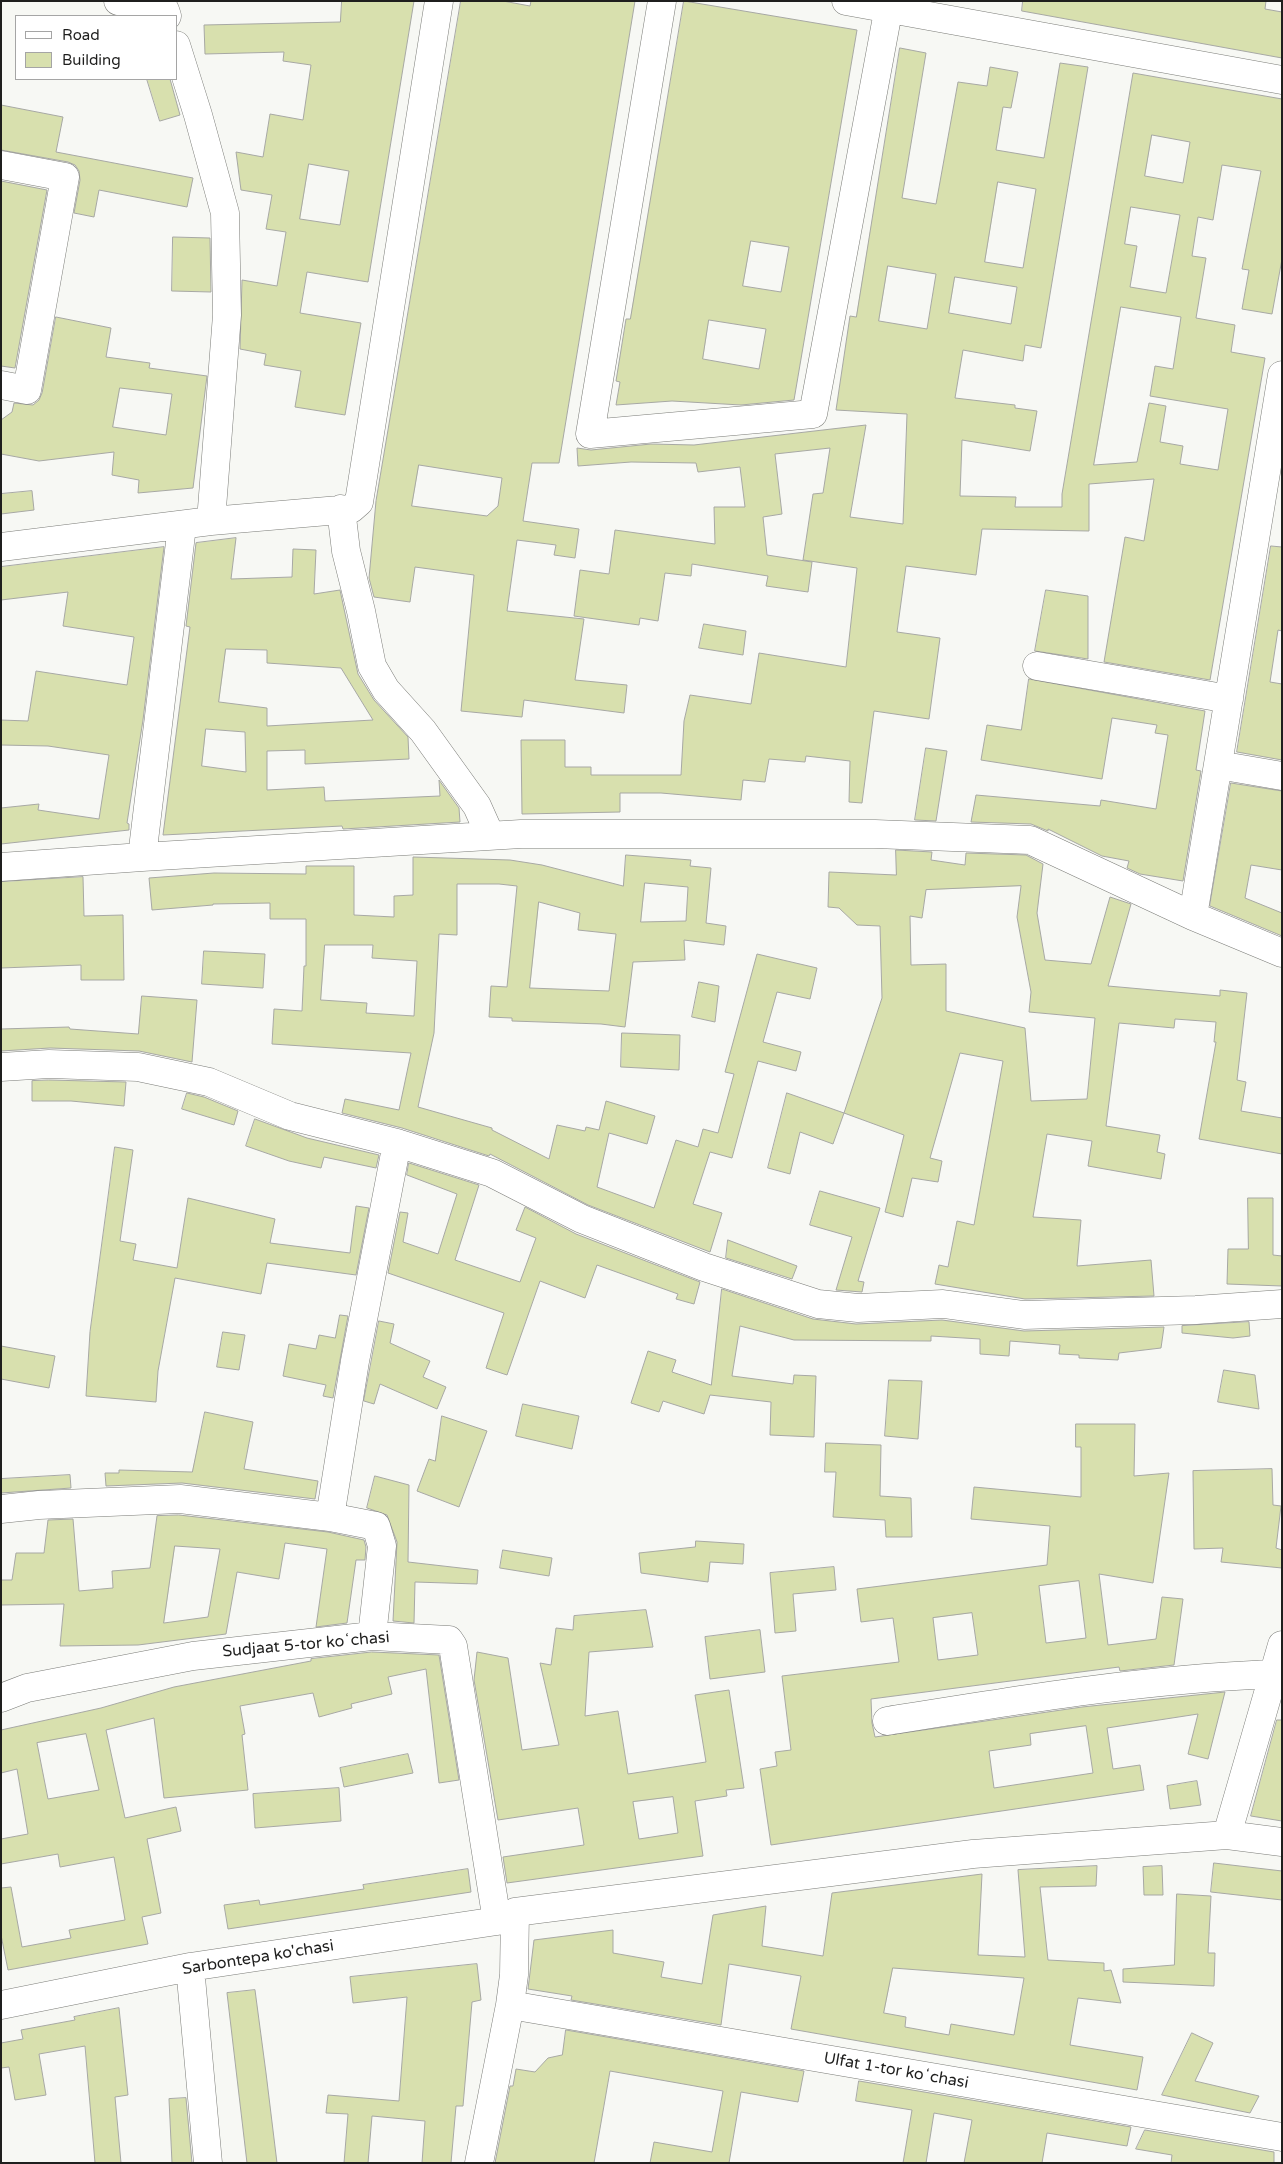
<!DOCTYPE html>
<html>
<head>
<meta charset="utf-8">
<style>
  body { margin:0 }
  #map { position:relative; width:1283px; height:2164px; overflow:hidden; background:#f7f8f4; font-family:"Varela Round",sans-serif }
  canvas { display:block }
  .frame { position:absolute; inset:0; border:2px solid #1f1f1e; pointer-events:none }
  .legend { position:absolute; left:15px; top:15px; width:162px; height:65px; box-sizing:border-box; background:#fff; border:1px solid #a5a5a5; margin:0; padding:6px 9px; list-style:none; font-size:15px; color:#1f1f1e }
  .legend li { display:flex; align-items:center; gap:10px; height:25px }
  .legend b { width:25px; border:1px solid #a5a5a5 }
</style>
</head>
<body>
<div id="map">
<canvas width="1283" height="2164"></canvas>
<div class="frame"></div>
<ul class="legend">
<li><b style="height:6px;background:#fff"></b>Road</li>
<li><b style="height:14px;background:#d8e0ae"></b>Building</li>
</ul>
</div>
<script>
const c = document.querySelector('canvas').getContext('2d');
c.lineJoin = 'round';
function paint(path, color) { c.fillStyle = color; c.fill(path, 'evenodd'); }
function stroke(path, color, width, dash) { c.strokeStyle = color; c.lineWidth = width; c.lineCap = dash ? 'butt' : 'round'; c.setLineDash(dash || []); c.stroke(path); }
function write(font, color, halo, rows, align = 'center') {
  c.font = font + ' "Varela Round",sans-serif'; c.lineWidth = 4; c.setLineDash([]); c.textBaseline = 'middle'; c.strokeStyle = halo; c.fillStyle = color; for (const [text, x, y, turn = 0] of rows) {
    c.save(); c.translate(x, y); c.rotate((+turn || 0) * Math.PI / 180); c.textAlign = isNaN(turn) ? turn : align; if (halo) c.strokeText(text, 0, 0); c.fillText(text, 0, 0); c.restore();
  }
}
const building = new Path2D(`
  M 342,1 L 414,1 L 368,282 L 307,272 L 300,313 L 361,323 L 345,415 L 295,407 L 301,371 L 264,365 L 266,354 L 240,349 L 242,280 L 277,286 L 286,232 L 266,229 L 272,195 L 241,190 L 236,152 L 263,157 L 270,114 L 303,120 L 311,65 L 283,61 L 284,52 L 205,54 L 204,25 L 340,22 ZM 309,164 L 349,171 L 340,225 L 300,219 Z
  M 461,1 L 503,1 L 530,6 L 531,1 L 635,1 L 559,463 L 532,463 L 523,521 L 579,529 L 575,558 L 554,555 L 556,545 L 517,540 L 507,611 L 584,619 L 575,680 L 627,685 L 624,713 L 524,700 L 522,717 L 461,711 L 474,575 L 415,567 L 410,602 L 374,597 L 369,578 L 376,501 ZM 419,465 L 502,478 L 498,506 L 487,516 L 412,506 Z
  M 684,1 L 857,30 L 794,400 L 741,405 L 672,401 L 616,405 L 620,382 L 616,381 L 626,319 L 630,319 ZM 751,241 L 789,247 L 781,292 L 743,286 ZM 709,320 L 766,329 L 759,369 L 703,359 Z
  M 1023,1 L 1266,1 L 1265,9 L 1282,12 L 1282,58 L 1022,11 Z
  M 900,48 L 926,53 L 902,198 L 936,204 L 958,82 L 987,86 L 990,67 L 1018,72 L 1011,108 L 1003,107 L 996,150 L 1044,158 L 1060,63 L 1088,67 L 1041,348 L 1025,345 L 1023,361 L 963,350 L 955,398 L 1015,405 L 1015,408 L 1037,411 L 1030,451 L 962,440 L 960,496 L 1016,497 L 1015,507 L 1062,507 L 1062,494 L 1133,73 L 1282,99 L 1282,259 L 1272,314 L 1242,309 L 1249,270 L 1242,269 L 1261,171 L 1222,165 L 1213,220 L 1198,217 L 1192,256 L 1206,258 L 1196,318 L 1235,325 L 1231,352 L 1265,358 L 1210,680 L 1104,662 L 1125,537 L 1144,541 L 1154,479 L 1089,484 L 1089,531 L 982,529 L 976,575 L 906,566 L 897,632 L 940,638 L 929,719 L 874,711 L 862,803 L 849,802 L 850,761 L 806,756 L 805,762 L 769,759 L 765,782 L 743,780 L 741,800 L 661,793 L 620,793 L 620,812 L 522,814 L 521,740 L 565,740 L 565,767 L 591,767 L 591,775 L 681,775 L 684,721 L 690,695 L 751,704 L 759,653 L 846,667 L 857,568 L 803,560 L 813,494 L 823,493 L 830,448 L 775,454 L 782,514 L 763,517 L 767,555 L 812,562 L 808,592 L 766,586 L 768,576 L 692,564 L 691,576 L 665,573 L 658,621 L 640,618 L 639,625 L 574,616 L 580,570 L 609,574 L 615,530 L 715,544 L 714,507 L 745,507 L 740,467 L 698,472 L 696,463 L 631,462 L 578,466 L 577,448 L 591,450 L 651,444 L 694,445 L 866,425 L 850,517 L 903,524 L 907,414 L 836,410 L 850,316 L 856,317 ZM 1152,135 L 1190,142 L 1183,183 L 1145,176 ZM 998,182 L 1036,189 L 1023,268 L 985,262 ZM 1131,207 L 1180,215 L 1166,293 L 1130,287 L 1137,246 L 1125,244 ZM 888,266 L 936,274 L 927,329 L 879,321 ZM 955,277 L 1017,287 L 1011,324 L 949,313 ZM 1121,307 L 1181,317 L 1173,369 L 1155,366 L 1150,396 L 1228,409 L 1218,470 L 1180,464 L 1183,446 L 1160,442 L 1166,406 L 1149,403 L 1137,462 L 1094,465 Z
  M 147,79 L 170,79 L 180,115 L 160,121 Z
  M 1,105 L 63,117 L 56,152 L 193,178 L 187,207 L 99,190 L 94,217 L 74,213 L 80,180 L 79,171 L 75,165 L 68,162 L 1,150 Z
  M 1,181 L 47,190 L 15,368 L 1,366 Z
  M 173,237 L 210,238 L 211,292 L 172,291 Z
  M 56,317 L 111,328 L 106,357 L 150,363 L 149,368 L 207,376 L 193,488 L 138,493 L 139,480 L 112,475 L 114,452 L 39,461 L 1,454 L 1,420 L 12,412 L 14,403 L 33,405 L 39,400 L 42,393 ZM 120,388 L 172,394 L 166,435 L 113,427 Z
  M 32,491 L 34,510 L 1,514 L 1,494 Z
  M 236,538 L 231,579 L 292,577 L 293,549 L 316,550 L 314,594 L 340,590 L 358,674 L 374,700 L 408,737 L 409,759 L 305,764 L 305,750 L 267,751 L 267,790 L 324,787 L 325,801 L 440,796 L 439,780 L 459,808 L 460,822 L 343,829 L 342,826 L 163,835 L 190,627 L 186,626 L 196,543 ZM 226,649 L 267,650 L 267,663 L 341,668 L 373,720 L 267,726 L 267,708 L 219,702 ZM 206,729 L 245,732 L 246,772 L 202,766 Z
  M 1271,546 L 1282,547 L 1282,631 L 1278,630 L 1270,682 L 1282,684 L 1282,760 L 1237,752 Z
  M 164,547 L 143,720 L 127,823 L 129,824 L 129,830 L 1,844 L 1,808 L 39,804 L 38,810 L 99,819 L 109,755 L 48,746 L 1,745 L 1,720 L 28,721 L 36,671 L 127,685 L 134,637 L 63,626 L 68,592 L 1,600 L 1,567 Z
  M 1046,590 L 1088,596 L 1088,659 L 1035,651 Z
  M 704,624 L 746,631 L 743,655 L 699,648 Z
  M 1029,679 L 1205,711 L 1196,770 L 1201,771 L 1183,881 L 1140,874 L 1127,868 L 1129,861 L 1102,856 L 1048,829 L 1048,831 L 1031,824 L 971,822 L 976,795 L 1100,806 L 1101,800 L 1156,809 L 1168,735 L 1155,733 L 1157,725 L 1112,718 L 1102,779 L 981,760 L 987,725 L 1021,730 Z
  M 926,748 L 947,751 L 936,821 L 915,820 Z
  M 1231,783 L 1282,791 L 1282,870 L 1251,865 L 1245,898 L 1282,913 L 1282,936 L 1210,906 Z
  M 896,850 L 932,852 L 931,860 L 965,865 L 966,853 L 1026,855 L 1043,864 L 1037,913 L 1045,960 L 1091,964 L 1110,897 L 1131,904 L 1108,986 L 1220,996 L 1220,990 L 1247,993 L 1237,1080 L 1246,1082 L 1241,1111 L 1282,1118 L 1282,1154 L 1199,1139 L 1216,1042 L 1214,1042 L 1216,1022 L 1175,1019 L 1174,1028 L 1119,1023 L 1106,1126 L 1160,1135 L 1157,1152 L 1165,1154 L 1161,1179 L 1088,1166 L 1092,1141 L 1047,1134 L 1033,1217 L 1081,1220 L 1077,1266 L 1151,1260 L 1154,1296 L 1025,1299 L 935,1284 L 939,1265 L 948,1267 L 957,1221 L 974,1225 L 1003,1061 L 960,1053 L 930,1158 L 942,1161 L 938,1182 L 912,1178 L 903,1217 L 885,1212 L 904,1135 L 844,1113 L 882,998 L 880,926 L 857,925 L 839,908 L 828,907 L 829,872 L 896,875 ZM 1021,886 L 1017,917 L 1031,992 L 1029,1012 L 1095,1018 L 1087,1099 L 1031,1101 L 1025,1028 L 946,1011 L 946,964 L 911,965 L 910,916 L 922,918 L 926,890 Z
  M 626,855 L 691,860 L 690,866 L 711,868 L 706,923 L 726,926 L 724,945 L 684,940 L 685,960 L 633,962 L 625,1027 L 601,1024 L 512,1021 L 512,1018 L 489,1017 L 491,986 L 507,987 L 517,886 L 499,884 L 457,884 L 457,935 L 439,934 L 434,1033 L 418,1107 L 492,1128 L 492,1130 L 549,1159 L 557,1125 L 585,1131 L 586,1127 L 599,1130 L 606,1101 L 655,1116 L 647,1144 L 609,1133 L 597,1187 L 654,1208 L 676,1140 L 698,1147 L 703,1129 L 718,1133 L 734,1074 L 725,1072 L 757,954 L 817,968 L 810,999 L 777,992 L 763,1042 L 801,1052 L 796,1071 L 758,1061 L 732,1158 L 710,1152 L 693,1204 L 722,1213 L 710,1252 L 588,1205 L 490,1154 L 489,1156 L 402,1128 L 342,1113 L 345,1099 L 399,1110 L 411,1053 L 272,1044 L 274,1009 L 302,1011 L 304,966 L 306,966 L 306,919 L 270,919 L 270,903 L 213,904 L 213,905 L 152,910 L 149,878 L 214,873 L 306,874 L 306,866 L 354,866 L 354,915 L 394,917 L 394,896 L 413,895 L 413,857 L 510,860 L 542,865 L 623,886 ZM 645,883 L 688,887 L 686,921 L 641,922 ZM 539,902 L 580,913 L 578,930 L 616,934 L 609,991 L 530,988 ZM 325,945 L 373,945 L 372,958 L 417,961 L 414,1016 L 366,1013 L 367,1003 L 321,1000 Z
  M 83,877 L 84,916 L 123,915 L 124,980 L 81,980 L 81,965 L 1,968 L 1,882 Z
  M 204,951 L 265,954 L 263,988 L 202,984 Z
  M 699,982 L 719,986 L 715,1022 L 692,1017 Z
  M 142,996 L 197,1000 L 192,1062 L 139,1051 L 50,1048 L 1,1051 L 1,1029 L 69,1027 L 70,1029 L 138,1034 Z
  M 622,1033 L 680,1035 L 679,1070 L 621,1067 Z
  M 49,1080 L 126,1082 L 124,1106 L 71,1101 L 32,1101 L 32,1081 Z
  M 187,1093 L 204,1097 L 238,1111 L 234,1125 L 182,1109 Z
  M 787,1093 L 844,1113 L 833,1144 L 800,1132 L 790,1174 L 768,1168 Z
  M 255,1119 L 307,1138 L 379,1155 L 376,1168 L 324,1157 L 321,1168 L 289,1161 L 246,1146 Z
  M 115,1147 L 133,1150 L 120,1241 L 136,1244 L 133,1260 L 177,1268 L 188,1198 L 275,1219 L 270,1243 L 350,1253 L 356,1206 L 369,1208 L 356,1275 L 267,1263 L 261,1294 L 175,1278 L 158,1371 L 156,1402 L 86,1396 L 90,1332 Z
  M 409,1163 L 479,1185 L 455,1260 L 520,1282 L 536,1238 L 516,1230 L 525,1207 L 576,1234 L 700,1282 L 694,1304 L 676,1299 L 678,1294 L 597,1265 L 585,1298 L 540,1281 L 507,1375 L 486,1368 L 504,1313 L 388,1273 L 400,1212 L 408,1213 L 403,1242 L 438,1254 L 457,1194 L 407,1175 Z
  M 820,1191 L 880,1208 L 858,1281 L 864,1282 L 862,1292 L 836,1290 L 852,1237 L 810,1225 Z
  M 1248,1198 L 1273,1198 L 1273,1255 L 1282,1256 L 1282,1286 L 1227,1284 L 1228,1249 L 1248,1249 Z
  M 728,1240 L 797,1266 L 792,1279 L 726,1258 Z
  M 722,1289 L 813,1319 L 856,1324 L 942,1320 L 1024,1331 L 1164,1327 L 1161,1348 L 1119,1353 L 1118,1360 L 1079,1358 L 1079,1355 L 1059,1354 L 1060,1345 L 1010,1341 L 1009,1356 L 980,1354 L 980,1339 L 931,1336 L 931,1341 L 794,1340 L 740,1326 L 732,1376 L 793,1384 L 794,1375 L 816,1376 L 814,1437 L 770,1435 L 771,1402 L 710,1395 L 704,1414 L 663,1401 L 659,1412 L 631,1403 L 648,1351 L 676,1360 L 672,1372 L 711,1385 Z
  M 340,1315 L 348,1316 L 333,1398 L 323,1396 L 326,1385 L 283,1376 L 289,1344 L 316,1349 L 319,1335 L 335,1338 Z
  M 379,1321 L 394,1324 L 390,1343 L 430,1361 L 423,1377 L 446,1387 L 437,1409 L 380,1384 L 374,1404 L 364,1401 Z
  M 1249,1322 L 1250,1336 L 1233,1338 L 1182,1333 L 1182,1326 Z
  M 223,1332 L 245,1335 L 239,1370 L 217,1367 Z
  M 1,1346 L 55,1356 L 49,1388 L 1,1379 Z
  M 1224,1370 L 1255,1375 L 1259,1409 L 1218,1402 Z
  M 889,1380 L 922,1381 L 918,1439 L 885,1436 Z
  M 523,1404 L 579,1416 L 572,1449 L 516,1436 Z
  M 205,1412 L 253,1422 L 244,1469 L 318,1481 L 315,1499 L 182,1483 L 106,1486 L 105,1473 L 119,1473 L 119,1470 L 192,1472 Z
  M 442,1416 L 487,1431 L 459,1507 L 417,1491 L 429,1459 L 435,1461 Z
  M 1076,1424 L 1135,1424 L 1134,1476 L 1169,1473 L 1153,1583 L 1099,1574 L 1108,1645 L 1156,1639 L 1162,1597 L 1183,1599 L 1174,1665 L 1120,1671 L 1119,1667 L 871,1699 L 872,1723 L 875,1737 L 1082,1707 L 1225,1692 L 1208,1759 L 1188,1754 L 1198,1714 L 1107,1728 L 1113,1769 L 1140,1765 L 1144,1790 L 771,1845 L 760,1769 L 777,1766 L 775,1752 L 791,1750 L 782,1676 L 899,1662 L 893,1618 L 861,1622 L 857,1589 L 1047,1565 L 1050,1526 L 971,1519 L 974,1487 L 1081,1497 L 1081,1447 L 1076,1447 ZM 1079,1581 L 1086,1638 L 1046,1643 L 1039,1586 ZM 972,1613 L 978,1655 L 938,1660 L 933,1618 ZM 1086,1726 L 1093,1773 L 994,1788 L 989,1751 L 1031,1745 L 1030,1734 Z
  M 826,1443 L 881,1445 L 880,1496 L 911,1498 L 912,1537 L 886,1537 L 885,1520 L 833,1517 L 836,1472 L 825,1472 Z
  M 1272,1469 L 1273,1505 L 1281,1506 L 1276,1548 L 1282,1550 L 1282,1568 L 1221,1562 L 1223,1548 L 1194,1549 L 1193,1471 Z
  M 70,1475 L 71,1488 L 1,1493 L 1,1479 Z
  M 375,1476 L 409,1485 L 408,1562 L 478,1570 L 477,1584 L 415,1582 L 414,1623 L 393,1621 L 397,1542 L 387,1515 L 367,1508 Z
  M 179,1515 L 328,1532 L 364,1540 L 366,1547 L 365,1560 L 356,1560 L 347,1623 L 316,1627 L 327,1549 L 285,1543 L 279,1579 L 237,1572 L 226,1634 L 138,1645 L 60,1646 L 64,1604 L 1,1605 L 1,1580 L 12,1580 L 16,1553 L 44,1553 L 48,1520 L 73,1519 L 79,1591 L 113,1588 L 112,1571 L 150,1568 L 157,1516 ZM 175,1546 L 220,1549 L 208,1617 L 164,1623 Z
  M 696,1541 L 744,1544 L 743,1564 L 710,1562 L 708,1582 L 641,1573 L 639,1553 L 695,1547 Z
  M 503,1550 L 552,1558 L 549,1576 L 500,1568 Z
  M 834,1567 L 836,1590 L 793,1594 L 796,1631 L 775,1633 L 770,1573 Z
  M 646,1610 L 653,1647 L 589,1652 L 585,1716 L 618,1711 L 628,1774 L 706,1762 L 695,1695 L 729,1690 L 744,1788 L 726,1790 L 727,1796 L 695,1801 L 703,1856 L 507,1883 L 503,1857 L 584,1845 L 578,1808 L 498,1820 L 474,1680 L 477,1652 L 508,1658 L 522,1750 L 559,1745 L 540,1663 L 551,1665 L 556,1628 L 573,1630 L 574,1616 ZM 673,1797 L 678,1833 L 639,1839 L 633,1802 Z
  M 760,1630 L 765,1672 L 710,1679 L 705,1637 Z
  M 372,1652 L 439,1655 L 459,1780 L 439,1783 L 426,1669 L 388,1677 L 392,1694 L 351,1704 L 352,1708 L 319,1717 L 313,1693 L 240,1706 L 245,1734 L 242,1735 L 248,1790 L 164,1798 L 154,1718 L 106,1730 L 125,1818 L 176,1807 L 181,1831 L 147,1839 L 161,1913 L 142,1917 L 148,1944 L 8,1970 L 1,1935 L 1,1888 L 11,1887 L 22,1947 L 71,1938 L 69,1930 L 125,1920 L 114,1857 L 60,1867 L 58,1854 L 1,1864 L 1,1839 L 28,1834 L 17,1769 L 1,1773 L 1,1730 L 101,1708 L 174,1687 L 311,1661 L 311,1659 ZM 86,1734 L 99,1790 L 48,1799 L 37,1743 Z
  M 1277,1720 L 1282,1720 L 1282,1821 L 1251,1816 Z
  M 408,1754 L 413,1773 L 344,1787 L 340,1768 Z
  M 1197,1781 L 1201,1805 L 1170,1809 L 1167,1786 Z
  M 339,1788 L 341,1821 L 255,1828 L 253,1794 Z
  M 1214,1863 L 1282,1871 L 1282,1900 L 1211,1892 Z
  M 1097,1866 L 1096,1886 L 1040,1887 L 1048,1960 L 1104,1963 L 1104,1971 L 1111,1970 L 1121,2003 L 1078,1998 L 1070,2045 L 1143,2057 L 1137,2090 L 791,2029 L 801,1976 L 729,1964 L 721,2025 L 571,2000 L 572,1996 L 528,1989 L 534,1940 L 613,1930 L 613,1953 L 664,1962 L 661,1977 L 702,1984 L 713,1915 L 766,1906 L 762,1946 L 823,1956 L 832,1893 L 982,1874 L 978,1955 L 1025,1957 L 1018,1870 ZM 893,1968 L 1024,1978 L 1014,2035 L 951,2024 L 949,2035 L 905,2027 L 906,2017 L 884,2013 Z
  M 1162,1866 L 1163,1895 L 1144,1895 L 1143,1867 Z
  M 468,1869 L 471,1892 L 228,1929 L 224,1905 L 259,1900 L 260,1905 L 364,1889 L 363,1885 Z
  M 1177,1894 L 1211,1896 L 1208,1953 L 1215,1953 L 1214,1986 L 1123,1982 L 1123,1969 L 1174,1965 Z
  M 477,1964 L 481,2000 L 472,2002 L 463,2106 L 456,2106 L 451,2163 L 422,2163 L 425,2121 L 372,2116 L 368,2163 L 344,2163 L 348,2114 L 326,2113 L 328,2095 L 399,2101 L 407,1997 L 353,2003 L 350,1977 Z
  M 255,1990 L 266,2073 L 277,2163 L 247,2163 L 227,1993 Z
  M 119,2008 L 128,2095 L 115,2097 L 121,2163 L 95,2163 L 85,2046 L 39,2054 L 46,2095 L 15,2100 L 9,2067 L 1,2068 L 1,2043 L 23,2039 L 21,2030 L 75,2020 L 74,2017 Z
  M 566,2030 L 804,2071 L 798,2102 L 741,2092 L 729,2163 L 650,2163 L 654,2142 L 712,2152 L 723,2091 L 610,2071 L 594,2163 L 495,2163 L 510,2086 L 513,2086 L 516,2069 L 535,2072 L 548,2058 L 562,2055 Z
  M 1192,2033 L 1213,2043 L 1195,2081 L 1259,2096 L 1250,2113 L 1162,2095 Z
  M 859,2081 L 1131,2127 L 1127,2146 L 1047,2133 L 1042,2163 L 964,2163 L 972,2120 L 934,2113 L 926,2163 L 903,2163 L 912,2110 L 856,2101 Z
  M 186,2098 L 192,2163 L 172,2163 L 169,2099 Z
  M 1145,2130 L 1274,2152 L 1274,2163 L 1171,2163 L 1172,2155 L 1136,2149 Z`);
paint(building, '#d8e0ae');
stroke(building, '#a7a8a4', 1);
const minor = new Path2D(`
  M 118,1 L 165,10 L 167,16
  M 662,1 L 590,434 L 813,414 L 890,1
  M 846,1 L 1282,80
  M 176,45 L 198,115 L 225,213 L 227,315 L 211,521
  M 1,165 L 65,177 L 27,390 L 1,385
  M 341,509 L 346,551 L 361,611 L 372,666 L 386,690 L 423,731 L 477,806 L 490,835
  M 1,547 L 211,521 L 351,509 L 359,502 L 439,1
  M 1037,666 L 1229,699
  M 1218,765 L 1282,776
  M 142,857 L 521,834 L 875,834 L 1030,840 L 1193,916 L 1282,953
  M 1,867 L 142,857 L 182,526
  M 1193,916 L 1282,375
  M 1,1067 L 49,1064 L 138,1067 L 209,1082 L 290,1116 L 397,1143 L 492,1173 L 582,1219 L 704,1267 L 818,1304 L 858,1308 L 943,1304 L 1024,1315 L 1196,1310 L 1282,1304
  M 1,1509 L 39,1505 L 180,1499 L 330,1517 L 376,1526 L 382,1546 L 372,1636
  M 330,1517 L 355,1361 L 397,1143
  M 1,1698 L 27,1688 L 193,1656 L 372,1636 L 449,1640 L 453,1646 L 497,1921
  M 887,1721 C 1017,1700 1143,1679 1274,1674
  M 1227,1835 L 1282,1645
  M 190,1967 L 208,2163
  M 1,2005 L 190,1967 L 497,1921 L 515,1912 L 973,1854 L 1227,1835 L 1282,1842
  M 510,2005 L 1282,2137
  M 479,2163 L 510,2005 L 514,1975 L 515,1912`);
stroke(minor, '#7b7c78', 29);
stroke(minor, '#fff', 28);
write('16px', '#1f1f1e', '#fff', [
  ["Sudjaat 5-tor koʻchasi",306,1645,-5],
  ["Sarbontepa ko'chasi",258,1958,-9],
  ["Ulfat 1-tor koʻchasi",896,2071,10]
]);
</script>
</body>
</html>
